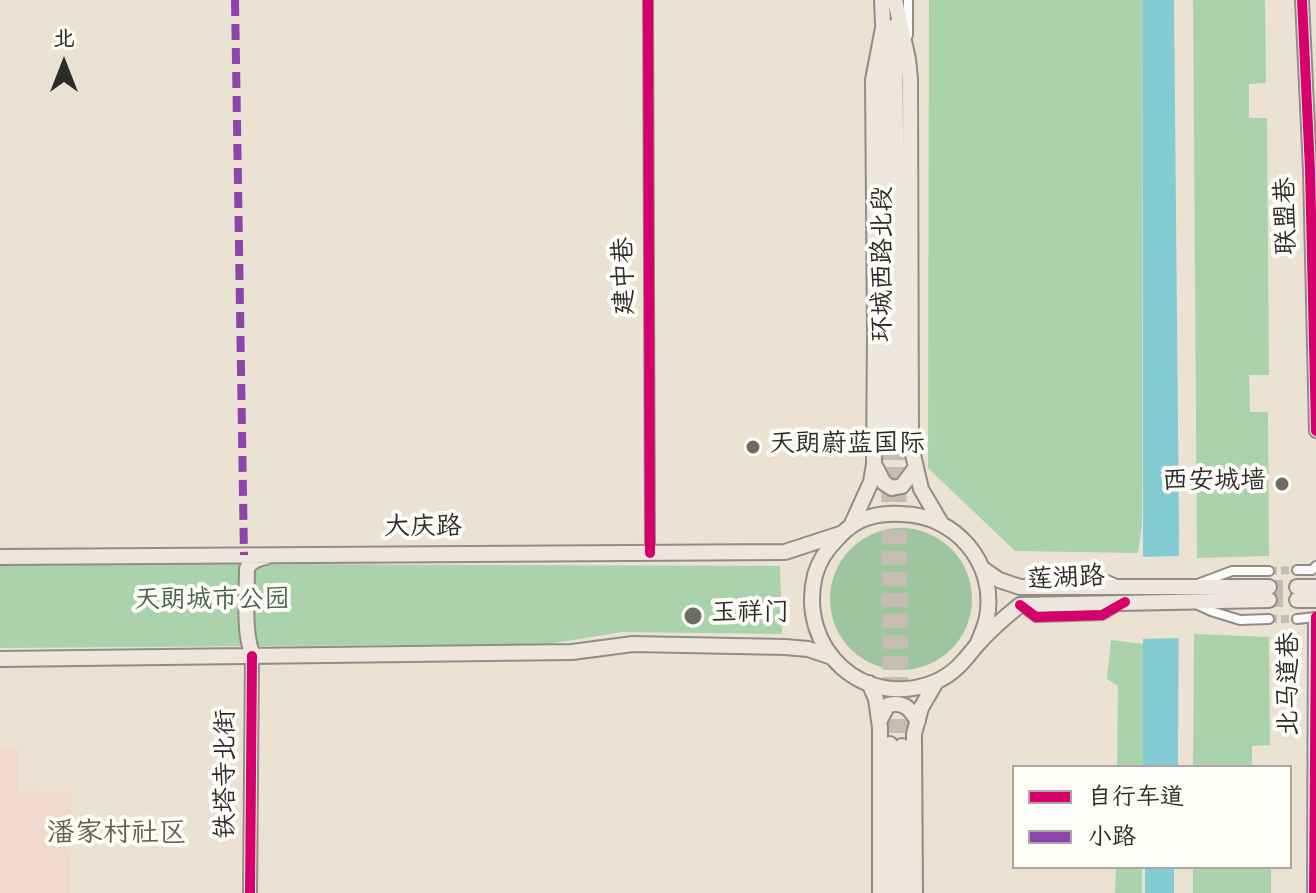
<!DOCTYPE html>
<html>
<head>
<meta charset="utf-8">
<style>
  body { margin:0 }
  #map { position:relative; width:1316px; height:893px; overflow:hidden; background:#ebe2d4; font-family:Kalam,"LXGW WenKai TC",sans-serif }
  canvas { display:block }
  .legend { position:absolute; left:1012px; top:765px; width:280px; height:104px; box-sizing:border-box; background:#fdfcf7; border:2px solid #a9a8a5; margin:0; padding:10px 14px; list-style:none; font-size:24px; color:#2b2b2b }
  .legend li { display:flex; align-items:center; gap:16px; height:40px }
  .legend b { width:40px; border:2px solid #a9a8a5 }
  .north { position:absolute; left:24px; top:24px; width:80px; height:80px; -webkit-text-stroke:6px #fdfcf7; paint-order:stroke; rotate:0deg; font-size:22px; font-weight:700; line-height:32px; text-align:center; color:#2b2b2b }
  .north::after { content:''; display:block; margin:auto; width:28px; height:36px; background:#2b2b2b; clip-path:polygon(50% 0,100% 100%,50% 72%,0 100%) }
</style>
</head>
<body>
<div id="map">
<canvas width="1316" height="893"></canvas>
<ul class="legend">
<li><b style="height:10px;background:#d6006c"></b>自行车道</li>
<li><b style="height:10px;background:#8e44ad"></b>小路</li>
</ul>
<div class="north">北</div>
</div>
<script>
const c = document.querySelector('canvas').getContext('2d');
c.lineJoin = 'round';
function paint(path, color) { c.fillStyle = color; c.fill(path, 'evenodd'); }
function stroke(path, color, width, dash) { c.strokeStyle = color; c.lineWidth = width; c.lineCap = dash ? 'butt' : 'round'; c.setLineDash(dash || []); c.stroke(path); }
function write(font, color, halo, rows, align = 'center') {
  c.font = font + ' Kalam,"LXGW WenKai TC",sans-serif'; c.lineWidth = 8; c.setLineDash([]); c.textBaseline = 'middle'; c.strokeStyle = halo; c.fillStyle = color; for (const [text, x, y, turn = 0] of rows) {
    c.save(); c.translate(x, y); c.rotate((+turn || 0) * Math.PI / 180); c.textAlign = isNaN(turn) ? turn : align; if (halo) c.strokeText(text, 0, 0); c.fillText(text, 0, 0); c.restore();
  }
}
paint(new Path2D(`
  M 0,749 L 18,749 L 18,791 L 71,792 L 70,893 L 0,893 Z`), '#f2d9cd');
paint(new Path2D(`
  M 929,0 L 1143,0 L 1142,524 L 1138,553 L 1015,551 L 928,468 Z
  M 1193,0 L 1265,0 L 1266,83 L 1249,84 L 1249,118 L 1267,118 L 1269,375 L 1249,375 L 1250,412 L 1268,412 L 1269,556 L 1197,558 Z
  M 230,560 L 238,564 L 249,564 L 780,566 L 782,634 L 622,632 L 548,644 L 0,648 L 0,563 Z
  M 1194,634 L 1269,637 L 1270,745 L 1252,746 L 1252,767 L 1193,767 Z
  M 1111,640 L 1144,644 L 1143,767 L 1117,767 L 1118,686 L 1107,679 Z
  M 1116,867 L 1142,867 L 1142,893 L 1115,893 Z
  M 1193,867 L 1271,867 L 1271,893 L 1193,893 Z`), '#aad3ab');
paint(new Path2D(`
  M830 599a71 71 0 1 1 142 0a71 71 0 1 1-142 0Z`), '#9fc4a0');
paint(new Path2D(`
  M 1143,0 L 1174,0 L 1179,529 L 1178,767 L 1143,767 Z
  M 1145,867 L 1174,867 L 1174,893 L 1145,893 Z`), '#83ccd3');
paint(new Path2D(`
  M 1183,556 L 1183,638 L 1138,639 L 1138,557 Z`), '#ebe2d4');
stroke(new Path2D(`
  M 1269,571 L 1297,570
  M 1269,619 L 1297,619`), '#c5bdb2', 8, [8, 4]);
stroke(new Path2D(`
  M 888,446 L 890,744
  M 899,446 L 902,746
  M 1269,587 L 1297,587
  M 1269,600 L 1297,600`), '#c5bdb2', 14, [14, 7]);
const street = new Path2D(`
  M 648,0 L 650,553
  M 908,35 L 908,0
  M 1297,570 L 1312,570 L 1316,566
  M 1200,583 L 1232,571 L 1269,571
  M 1024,585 L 1032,580 L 1105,579 L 1116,584
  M 1196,604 L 1211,611 L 1240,620 L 1269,619
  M 1021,605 L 1036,617 L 1102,615 L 1117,606
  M 1297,619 L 1316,617`);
const secondary = new Path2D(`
  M 1302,0 L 1310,170 L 1316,431
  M 250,893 L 252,656
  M 1314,893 L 1315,619`);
const primary = new Path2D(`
  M 882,0 L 885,71 L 888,446
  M 895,0 L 908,59 L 910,79 L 911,446 L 921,489 L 941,523
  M 895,26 L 899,446
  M 874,464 L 884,483 L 892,488 L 902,486 L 916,467
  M 851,526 L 871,482 L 874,464 L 875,332 L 873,80 L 883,28
  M 0,557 L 785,552 L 840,534
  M 983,569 L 999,580 L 1020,587 L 1269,587
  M 1297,587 L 1316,587
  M 1297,600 L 1316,600
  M 977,645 C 981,636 985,627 987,617 C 997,563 955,515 902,514 C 884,513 864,516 850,527 C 845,530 841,535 837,539 C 826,550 819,561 815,575 C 797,649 864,711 935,682 C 954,674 964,661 976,646 C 989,631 1005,617 1020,605 L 1269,600
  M 254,656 C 243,640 247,590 247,569 C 250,561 258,559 266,557
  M 0,659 L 572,652 L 633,644 L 785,647 L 808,649 L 829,656
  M 869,683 L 876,699 L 880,728 L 880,893
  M 880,720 L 888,705 C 904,701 909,708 918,721
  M 890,744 L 892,893
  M 902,746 L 902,893
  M 915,893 L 914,734 L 921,708 L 936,682`);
stroke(street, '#918c85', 12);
stroke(secondary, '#918c85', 16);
stroke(primary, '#918c85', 18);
stroke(street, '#fcfbf9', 8);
stroke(secondary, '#f6f2ee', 12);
stroke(primary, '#eee5dd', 14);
stroke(new Path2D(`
  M 235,0 L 244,555`), '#8e44ad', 8, [16, 8]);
stroke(new Path2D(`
  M 648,0 L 650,553
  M 1302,0 L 1310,170 L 1316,431
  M 1020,605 L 1036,617 L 1102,615 L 1125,602
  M 250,893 L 252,656
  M 1314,893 L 1316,617`), '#d6006c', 10);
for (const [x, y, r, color] of [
  [753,447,8,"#6e6b66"],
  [1282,484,8,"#6e6b66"],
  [693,616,10,"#6e6b66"]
]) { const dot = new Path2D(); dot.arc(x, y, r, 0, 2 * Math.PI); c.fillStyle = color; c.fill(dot); stroke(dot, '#fdfcf7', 3); }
write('26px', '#2b2b2b', '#fdfcf7', [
  ["联盟巷",1289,216,-91],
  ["环城西路北段",886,264,-90],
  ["建中巷",627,276,-91],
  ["大庆路",423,530],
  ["莲湖路",1066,581,-3],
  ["北马道巷",1292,684,-90],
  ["铁塔寺北街",229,774,-90]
]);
write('26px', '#2b2b2b', '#fdfcf7', [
  ["天朗蔚蓝国际",769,447],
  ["西安城墙",1266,484,"right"],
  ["玉祥门",711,616]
], 'left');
write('26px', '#45624c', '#fdfcf7', [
  ["天朗城市公园",212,603]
]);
write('28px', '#675b4f', '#fdfcf7', [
  ["潘家村社区",117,836]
]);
</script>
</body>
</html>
